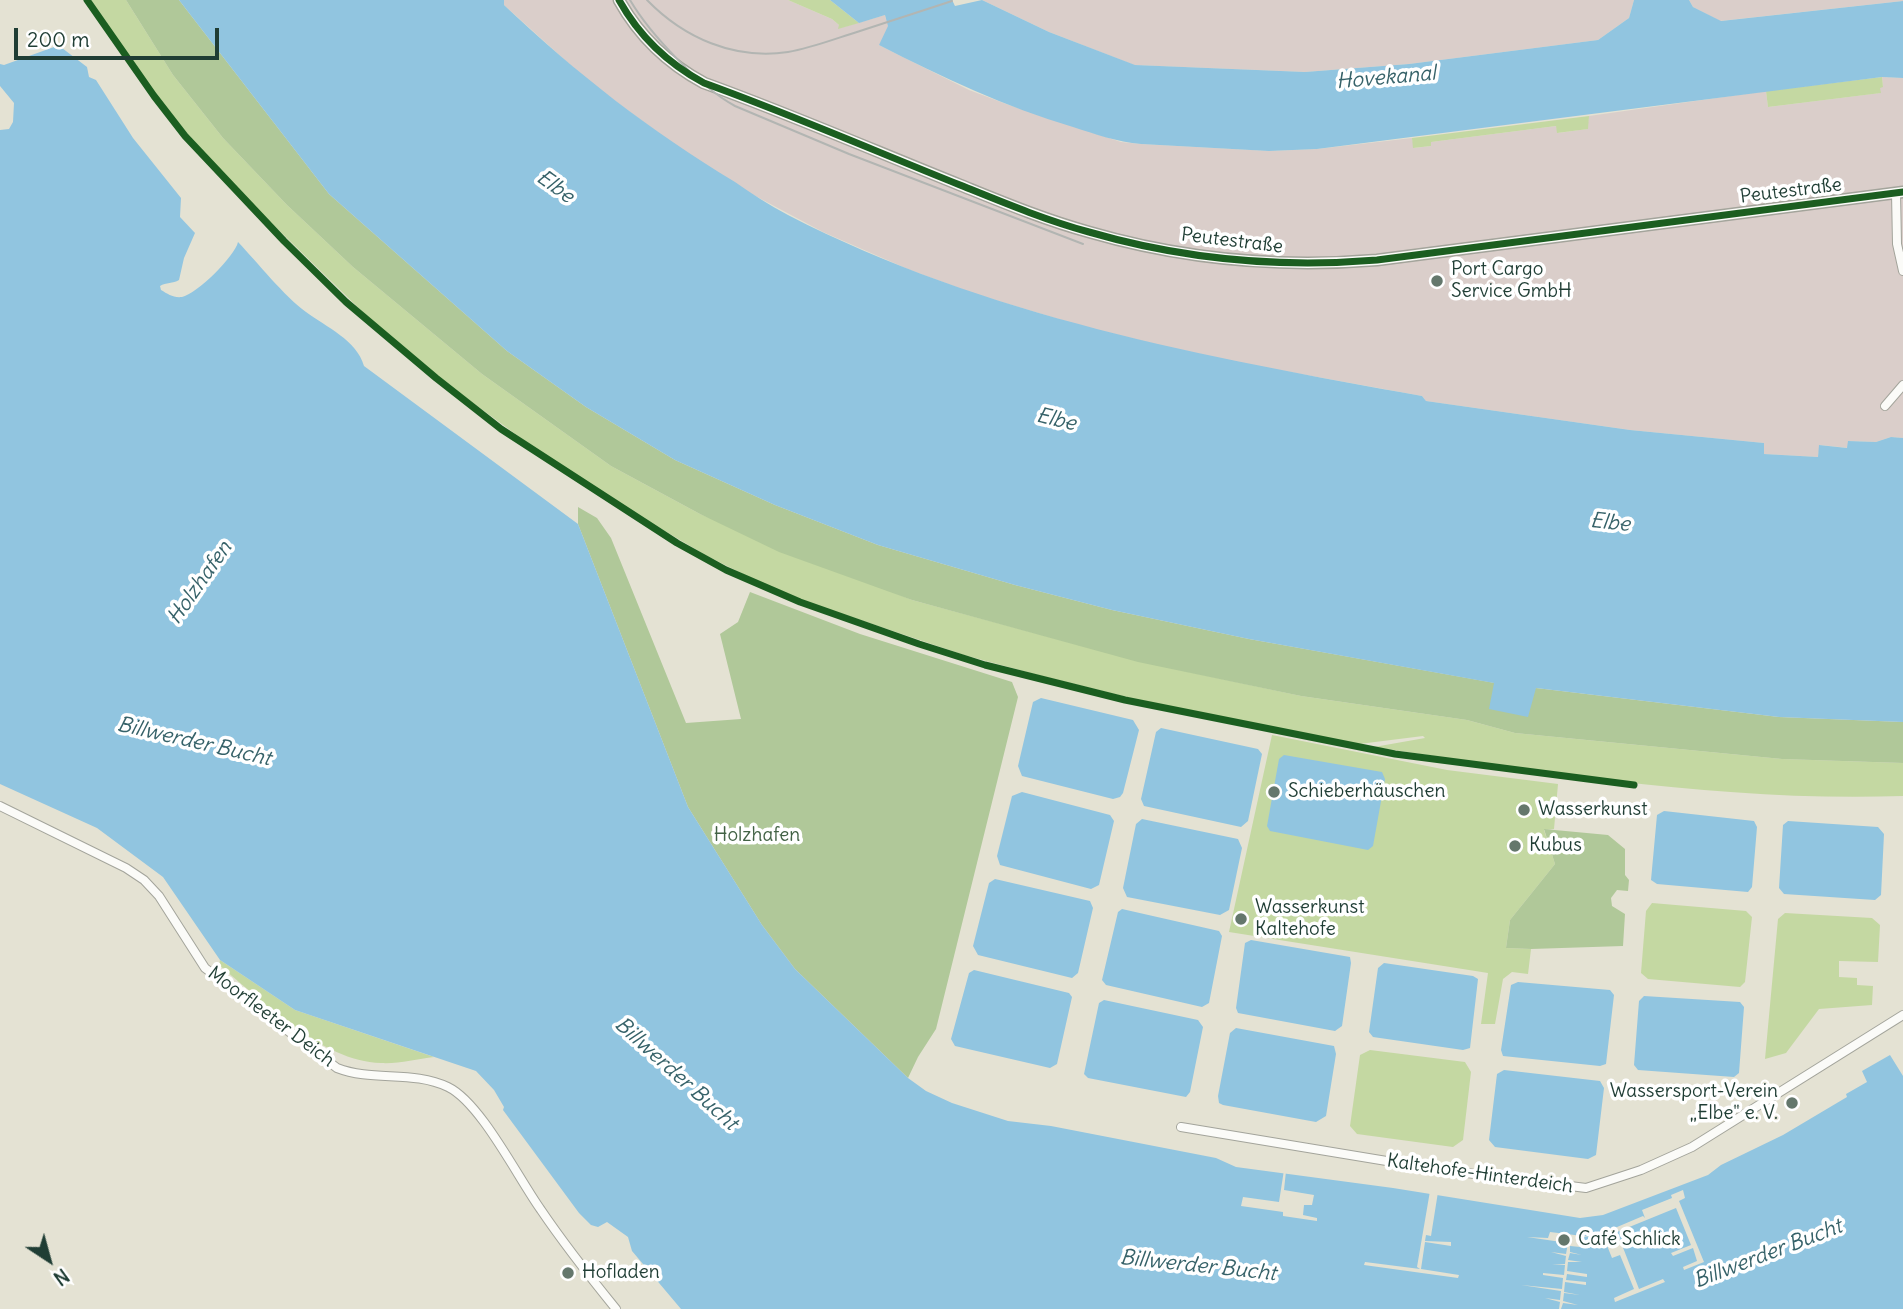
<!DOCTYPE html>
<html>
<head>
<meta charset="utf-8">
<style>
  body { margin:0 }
  #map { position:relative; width:1903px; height:1309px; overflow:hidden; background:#e4e2d3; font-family:Delius,sans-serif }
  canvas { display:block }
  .north { position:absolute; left:14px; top:1225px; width:70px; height:70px; -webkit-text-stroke:5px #fff; paint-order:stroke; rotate:144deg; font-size:19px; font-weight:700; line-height:28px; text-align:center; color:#1f3d34 }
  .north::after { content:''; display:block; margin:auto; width:24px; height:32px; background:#1f3d34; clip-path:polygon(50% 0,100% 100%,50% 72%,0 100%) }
  .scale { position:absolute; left:14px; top:28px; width:205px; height:32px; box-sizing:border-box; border:4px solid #1f3d34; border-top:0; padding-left:9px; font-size:21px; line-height:24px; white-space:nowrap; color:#1f3d34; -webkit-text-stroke:5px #fff; paint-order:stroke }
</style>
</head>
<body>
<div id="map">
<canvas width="1903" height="1309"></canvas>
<div class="north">N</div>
<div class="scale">200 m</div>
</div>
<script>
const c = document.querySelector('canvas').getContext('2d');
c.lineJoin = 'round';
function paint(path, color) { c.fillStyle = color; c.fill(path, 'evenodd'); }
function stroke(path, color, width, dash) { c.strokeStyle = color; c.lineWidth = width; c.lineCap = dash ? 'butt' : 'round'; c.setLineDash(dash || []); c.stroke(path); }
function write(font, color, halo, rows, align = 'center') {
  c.font = font + ' Delius,sans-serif'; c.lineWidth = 7; c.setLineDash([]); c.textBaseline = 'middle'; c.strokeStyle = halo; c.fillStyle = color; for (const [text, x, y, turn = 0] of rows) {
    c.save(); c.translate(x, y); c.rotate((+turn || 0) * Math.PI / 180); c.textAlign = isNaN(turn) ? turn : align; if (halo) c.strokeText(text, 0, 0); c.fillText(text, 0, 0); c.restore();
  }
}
paint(new Path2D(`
  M 504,0 L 788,0 L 832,19 L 839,25 L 840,28 L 885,15 L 886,19 L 952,0 L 954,4 L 879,45 L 969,90 L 1009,105 L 1121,142 L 1141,144 L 1270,151 L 1317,149 L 1412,138 L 1414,148 L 1431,146 L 1431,142 L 1556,126 L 1558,133 L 1587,129 L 1589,116 L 1766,91 L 1768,107 L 1880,93 L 1880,87 L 1883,87 L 1882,77 L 1903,78 L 1903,438 L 1891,437 L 1876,442 L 1849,441 L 1848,448 L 1820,445 L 1818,457 L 1764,454 L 1764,443 L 1630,430 L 1426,401 L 1422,396 L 1251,365 L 1167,347 L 1085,327 L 975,294 L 910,270 L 823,232 L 746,191 L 674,145 L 587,80 L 504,5 Z
  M 982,0 L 1634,0 L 1629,18 L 1598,40 L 1409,64 L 1305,72 L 1134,65 L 1049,32 Z
  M 1689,0 L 1903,0 L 1903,1 L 1720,21 L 1693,7 Z`), '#daceca');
paint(new Path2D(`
  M 91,0 L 126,0 L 173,75 L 223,138 L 287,205 L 353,267 L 482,374 L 611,466 L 700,514 L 912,600 L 1138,661 L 1301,696 L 1467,720 L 1515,733 L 1782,759 L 1903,763 L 1903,796 C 1726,802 1548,773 1374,747 L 1425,738 L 1423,736 L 1359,744 L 1159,705 L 1038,675 L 964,655 L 813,604 L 757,581 L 707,556 L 643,518 L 529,444 L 450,386 L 372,321 L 255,207 L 184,130 L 142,76 Z
  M 788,0 L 830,0 L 859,23 L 838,29 L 839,25 L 832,19 Z
  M 1882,77 L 1883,87 L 1880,88 L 1881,93 L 1768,107 L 1766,91 Z
  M 1589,116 L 1588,129 L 1557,133 L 1556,126 L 1431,142 L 1431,146 L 1413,148 L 1412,138 Z
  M 1272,735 L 1447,770 L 1558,784 L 1554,829 L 1544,830 L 1555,864 L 1510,920 L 1506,948 L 1531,949 L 1528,974 L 1512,972 L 1503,979 L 1495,1024 L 1481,1024 L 1488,973 L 1229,932 Z
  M 1652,903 L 1746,911 L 1752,917 L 1745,982 L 1740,987 L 1648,979 L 1641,973 L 1646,911 Z
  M 1785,913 L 1872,918 L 1880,925 L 1878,962 L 1839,961 L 1839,977 L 1857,978 L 1857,985 L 1873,986 L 1872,1005 L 1819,1009 L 1786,1053 L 1765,1059 L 1778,919 Z
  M 220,960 L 295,1010 L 434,1057 C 417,1059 398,1064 381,1063 C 321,1061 264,1002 219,965 Z
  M 1370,1050 L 1465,1062 L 1471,1072 L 1463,1140 L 1453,1147 L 1357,1134 L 1350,1126 L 1360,1055 Z`), '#c4d8a2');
paint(new Path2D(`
  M 126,0 L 179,0 L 329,194 L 507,351 L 586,407 L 675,460 L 775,505 L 878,545 L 1015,585 L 1112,610 L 1249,639 L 1495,683 L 1490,709 L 1536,688 L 1779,717 L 1903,722 L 1903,763 L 1782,759 L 1515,733 L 1467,720 L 1301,696 L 1138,662 L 912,600 L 779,552 L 700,514 L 611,466 L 482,374 L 353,267 L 287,205 L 223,138 L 173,75 Z
  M 578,507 L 597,518 L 611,538 L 686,723 L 741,719 L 720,634 L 738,622 L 750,592 L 860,634 L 1012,682 L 1018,697 L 936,1029 L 918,1057 L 908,1078 L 795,969 L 762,925 L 688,807 L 578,524 Z
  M 1544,829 L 1608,835 L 1625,849 L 1625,875 L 1629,880 L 1628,891 L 1617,890 L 1611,898 L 1612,906 L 1625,914 L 1623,946 L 1531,949 L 1506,948 L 1510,920 L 1555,864 Z`), '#b0c899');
paint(new Path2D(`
  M 179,0 L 504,0 L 504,5 C 577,74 649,130 735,182 C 751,193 769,205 788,215 C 986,317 1205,357 1422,396 L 1426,401 L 1630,430 L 1764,443 L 1764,454 L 1818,457 L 1819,445 L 1847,448 L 1848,441 L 1876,442 L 1891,437 L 1903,438 L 1903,722 L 1779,717 L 1536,688 L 1528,717 L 1489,709 L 1494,683 L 1249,639 L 1112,610 L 1015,585 L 878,545 L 775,505 L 675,460 L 586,407 L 507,351 L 329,194 Z
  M 830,0 L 952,0 L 955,6 L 982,0 L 1049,32 L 1135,65 L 1305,72 L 1409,64 L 1598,40 L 1629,18 L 1634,0 L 1689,0 L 1693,7 L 1721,21 L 1903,1 L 1903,78 L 1882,77 L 1317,149 L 1269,151 L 1141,144 C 1117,142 1095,134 1073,127 C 1005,107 942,77 879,45 L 888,26 L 885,15 L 859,23 Z
  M 54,47 L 62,48 L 87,67 L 89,77 L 96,80 L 133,138 L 181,198 L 180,217 L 195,233 L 184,258 L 179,280 C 173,284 166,282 160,286 L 161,290 C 168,294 173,298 182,297 C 197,294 235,256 238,242 C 258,263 284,296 306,312 C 326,327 357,340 364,366 L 578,524 L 688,807 L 762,925 L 795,969 L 908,1078 L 926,1091 L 952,1103 L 1008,1121 L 1051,1126 L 1216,1158 L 1236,1167 L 1393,1188 L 1580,1218 L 1603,1215 L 1708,1175 L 1721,1165 L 1783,1135 L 1847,1097 L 1846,1094 L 1867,1082 L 1862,1071 L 1890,1055 L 1903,1076 L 1903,1309 L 681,1309 L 632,1251 L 628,1237 L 607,1222 L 598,1227 L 591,1225 L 579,1213 L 503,1110 L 504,1107 L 494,1090 L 476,1071 L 295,1010 L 220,960 L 163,877 L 97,828 L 0,784 L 0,130 L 9,129 L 13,122 L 14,103 L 0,86 L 0,64 L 4,65 Z
  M 1041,698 L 1133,720 L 1139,730 L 1123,793 L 1120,797 L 1113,799 L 1022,776 L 1018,766 L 1033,702 Z
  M 1161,728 L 1258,749 L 1262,754 L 1248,821 L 1241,827 L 1144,806 L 1141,799 L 1156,732 Z
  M 1284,755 L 1382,772 L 1385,779 L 1373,846 L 1368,850 L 1270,831 L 1267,826 L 1279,759 Z
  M 1022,792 L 1110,815 L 1114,821 L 1099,885 L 1091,889 L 1000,865 L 997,856 L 1012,796 Z
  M 1664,811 L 1754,821 L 1757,827 L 1752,887 L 1748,892 L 1657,884 L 1651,880 L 1657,815 Z
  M 1142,819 L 1238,839 L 1242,848 L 1229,910 L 1220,915 L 1127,897 L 1123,888 L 1136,824 Z
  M 1788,821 L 1878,827 L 1884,834 L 1881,895 L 1875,900 L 1784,894 L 1779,888 L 1783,825 Z
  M 995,879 L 1090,901 L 1093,908 L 1078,973 L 1072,978 L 978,955 L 973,946 L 989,883 Z
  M 1122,909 L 1219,931 L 1222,936 L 1209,1003 L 1202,1007 L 1106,985 L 1102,980 L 1118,912 Z
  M 1251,940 L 1350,957 L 1351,963 L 1342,1026 L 1335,1031 L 1238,1013 L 1236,1008 L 1245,943 Z
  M 1384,963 L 1473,976 L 1478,979 L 1470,1048 L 1463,1050 L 1373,1037 L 1369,1032 L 1378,968 Z
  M 974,970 L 1069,993 L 1072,997 L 1057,1064 L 1050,1068 L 955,1046 L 951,1039 L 969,973 Z
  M 1518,982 L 1610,990 L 1614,995 L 1606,1064 L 1600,1066 L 1503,1056 L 1501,1050 L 1511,985 Z
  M 1644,996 L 1740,1002 L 1744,1007 L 1739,1073 L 1734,1077 L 1638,1070 L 1634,1065 L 1639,1001 Z
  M 1104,1000 L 1198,1020 L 1203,1027 L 1190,1092 L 1186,1097 L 1088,1078 L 1084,1074 L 1099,1003 Z
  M 1236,1028 L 1334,1046 L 1336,1054 L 1326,1116 L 1316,1122 L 1223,1105 L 1219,1103 L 1218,1096 L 1230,1033 Z
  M 1504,1070 L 1600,1081 L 1604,1088 L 1596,1155 L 1588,1159 L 1495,1147 L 1489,1140 L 1497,1074 Z`), '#91c5e0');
paint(new Path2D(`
  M 1284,1170 L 1286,1171 L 1284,1190 L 1314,1195 L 1312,1205 L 1304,1205 L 1303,1215 L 1317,1218 L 1317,1221 L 1283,1216 L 1283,1212 L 1241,1206 L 1243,1197 L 1279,1202 Z
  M 1683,1190 L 1685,1198 L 1679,1201 L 1704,1262 L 1684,1270 L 1683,1267 L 1697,1261 L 1693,1248 L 1673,1256 L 1671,1253 L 1691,1245 L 1676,1208 L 1617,1232 L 1639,1289 L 1663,1279 L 1665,1282 L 1615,1302 L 1614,1298 L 1634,1289 L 1620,1255 L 1612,1258 L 1604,1238 L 1612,1235 L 1610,1230 L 1643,1216 L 1645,1218 L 1642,1210 L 1672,1198 L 1671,1195 Z
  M 1430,1191 L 1438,1192 L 1431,1236 L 1426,1235 L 1425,1241 L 1451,1242 L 1451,1246 L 1425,1242 L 1421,1269 L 1459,1275 L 1458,1278 L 1364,1265 L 1365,1262 L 1420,1269 L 1417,1267 Z
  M 1550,1232 L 1591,1237 L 1581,1237 L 1580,1244 L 1590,1246 L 1590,1248 L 1570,1246 L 1570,1252 L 1582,1255 L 1570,1253 L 1568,1260 L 1582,1262 L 1568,1262 L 1567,1271 L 1587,1274 L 1587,1277 L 1567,1274 L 1566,1280 L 1586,1282 L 1586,1285 L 1565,1282 L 1564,1292 L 1580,1295 L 1564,1293 L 1563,1301 L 1578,1305 L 1563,1303 L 1561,1309 L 1559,1309 L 1560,1302 L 1545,1298 L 1560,1300 L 1561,1291 L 1521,1285 L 1562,1289 L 1563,1278 L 1543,1275 L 1543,1273 L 1564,1275 L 1565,1265 L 1552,1264 L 1565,1264 L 1566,1256 L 1551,1252 L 1566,1254 L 1568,1243 L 1527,1237 L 1548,1238 Z`), '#e4e2d3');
const minor = new Path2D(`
  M 1896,193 L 1897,244 L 1903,271
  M 1885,406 L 1903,385
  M 0,806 L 126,868 L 144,880 L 159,896 L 205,968 L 337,1068 C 373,1082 413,1070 448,1087 C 481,1103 518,1178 541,1210 C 564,1244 590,1277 616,1309
  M 1181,1127 L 1435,1169 L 1586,1188 L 1641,1170 L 1692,1147 L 1903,1015`);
const tertiary = new Path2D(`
  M 619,0 C 639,36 667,63 704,83 C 790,114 875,151 960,185 C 1002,202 1045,220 1089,232 C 1182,259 1280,268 1377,260 L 1903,192`);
stroke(minor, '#a3a49b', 10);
stroke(tertiary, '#a3a49b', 13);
stroke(minor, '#fbfbf8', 8);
stroke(tertiary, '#fbfbf8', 10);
stroke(new Path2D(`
  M 630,0 C 650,34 700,87 735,106 L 849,154 L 1083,244
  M 647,0 C 684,38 734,60 788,52 C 812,48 837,38 860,31 C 891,21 922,11 952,1`), '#b2b5b2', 2);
stroke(new Path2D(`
  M 87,0 L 154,96 L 185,136 L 284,241 L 346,302 L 436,378 L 501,429 L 677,543 L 726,570 L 800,602 L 919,644 L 985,665 L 1125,700 L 1395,754 L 1634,785
  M 619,0 C 639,36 667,63 704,83 C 790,114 875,151 960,185 C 1002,202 1045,220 1089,232 C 1182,259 1280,268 1377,260 L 1903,192`), '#1b5e20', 7);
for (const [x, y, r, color] of [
  [1437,281,7,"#64776c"],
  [1274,792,7,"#64776c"],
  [1524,810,7,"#64776c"],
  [1515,846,7,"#64776c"],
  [1241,919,7,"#64776c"],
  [1792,1103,7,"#64776c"],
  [1564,1240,7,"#64776c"],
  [568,1273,7,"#64776c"]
]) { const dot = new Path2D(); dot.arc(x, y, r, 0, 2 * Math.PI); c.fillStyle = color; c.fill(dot); stroke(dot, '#fff', 2.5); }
write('19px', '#1f3d34', '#fff', [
  ["Peutestraße",1791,191,-7],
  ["Peutestraße",1232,241,7],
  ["Moorfleeter Deich",271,1017,37],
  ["Kaltehofe-Hinterdeich",1480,1174,8]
]);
write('19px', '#1f3d34', '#fff', [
  ["Port Cargo",1451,270],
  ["Service GmbH",1451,292],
  ["Schieberhäuschen",1288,792],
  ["Wasserkunst",1538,810],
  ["Kubus",1529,846],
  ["Wasserkunst",1255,908],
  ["Kaltehofe",1255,930],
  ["Wassersport-Verein",1778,1092,"right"],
  ["„Elbe\" e. V.",1778,1114,"right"],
  ["Café Schlick",1578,1240],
  ["Hofladen",582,1273]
], 'left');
write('19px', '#426245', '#fff', [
  ["Holzhafen",757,836]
]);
write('italic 21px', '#366269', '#fff', [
  ["Hovekanal",1386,78,-5],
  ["Elbe",555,187,36],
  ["Elbe",1056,420,13],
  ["Elbe",1610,523,6],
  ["Holzhafen",200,583,-55],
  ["Billwerder Bucht",194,742,13],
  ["Billwerder Bucht",676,1074,42],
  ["Billwerder Bucht",1768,1254,-21],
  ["Billwerder Bucht",1198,1266,6]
]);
</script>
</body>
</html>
